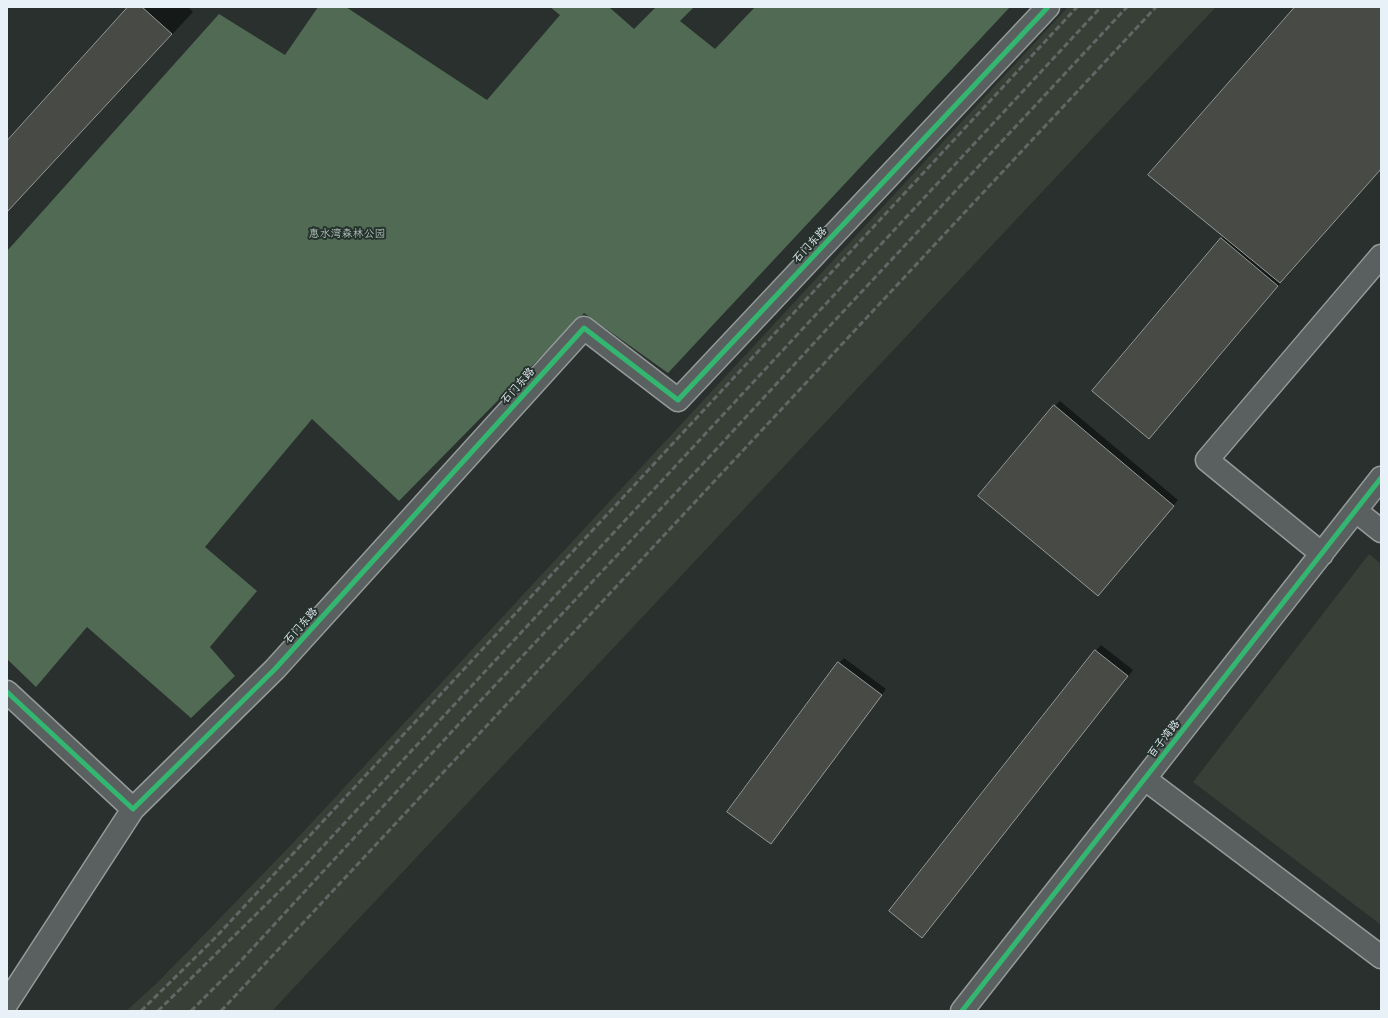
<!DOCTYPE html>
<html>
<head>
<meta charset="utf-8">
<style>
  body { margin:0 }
  #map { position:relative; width:1388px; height:1018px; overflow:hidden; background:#29302d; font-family:"Playpen Sans",sans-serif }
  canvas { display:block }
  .frame { position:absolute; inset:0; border:8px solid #e8f1f8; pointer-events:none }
</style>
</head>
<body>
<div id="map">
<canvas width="1388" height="1018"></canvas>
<div class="frame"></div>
</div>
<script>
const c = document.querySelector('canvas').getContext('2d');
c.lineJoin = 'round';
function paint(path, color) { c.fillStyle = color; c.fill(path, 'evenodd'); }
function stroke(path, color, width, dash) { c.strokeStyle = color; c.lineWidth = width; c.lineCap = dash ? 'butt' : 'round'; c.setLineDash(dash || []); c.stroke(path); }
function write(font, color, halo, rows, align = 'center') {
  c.font = font + ' "Playpen Sans","LXGW WenKai TC",sans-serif'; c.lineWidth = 4; c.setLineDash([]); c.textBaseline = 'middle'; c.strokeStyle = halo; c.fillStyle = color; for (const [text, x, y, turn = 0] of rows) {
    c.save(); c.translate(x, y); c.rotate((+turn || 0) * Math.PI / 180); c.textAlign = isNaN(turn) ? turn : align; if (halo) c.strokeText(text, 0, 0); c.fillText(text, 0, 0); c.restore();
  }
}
paint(new Path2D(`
  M 1068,7 L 1216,7 L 272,1011 L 126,1011 L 157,983 L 290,846 Z
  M 1369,554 L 1381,564 L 1381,925 L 1193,782 Z`), '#383f37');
paint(new Path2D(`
  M 318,7 L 346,7 L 487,100 L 560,15 L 550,7 L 609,7 L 634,29 L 656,7 L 694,7 L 680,21 L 715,49 L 755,7 L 1010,7 L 668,373 L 584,313 L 399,501 L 312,419 L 205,547 L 257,591 L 210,647 L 235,676 L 191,718 L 87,627 L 36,687 L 7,659 L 7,251 L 219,14 L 285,55 Z`), '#506a54');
paint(new Path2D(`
  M 130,7 L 188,7 L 193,12 L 7,212 L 7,142 Z
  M 1296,7 L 1381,7 L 1381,169 L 1283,280 L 1149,438 L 1094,391 L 1224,236 Z
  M 1060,401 L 1178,500 L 1103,590 L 1055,406 Z
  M 1101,645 L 1133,670 L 927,931 L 1096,651 Z
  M 844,658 L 886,689 L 776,837 L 771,843 L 839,663 Z`), '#0007');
const building = new Path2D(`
  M 128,7 L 142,7 L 172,34 L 7,212 L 7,141 Z
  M 1295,7 L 1381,7 L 1381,169 L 1280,283 L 1148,175 Z
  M 1221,238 L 1278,286 L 1149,439 L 1092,391 Z
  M 1054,405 L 1174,506 L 1098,596 L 978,496 Z
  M 1095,650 L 1128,676 L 922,938 L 889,911 Z
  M 838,662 L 882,695 L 771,844 L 727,812 Z`);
paint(building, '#484a46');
stroke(building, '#959a9a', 1);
const minor = new Path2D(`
  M 1356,511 L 1381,531
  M 1322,554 L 1207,460 L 1381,256
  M 7,692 L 133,809 L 275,669 L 584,328 L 678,400 L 1048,7
  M 1145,779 L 1381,957
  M 7,1003 L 133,809
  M 962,1011 L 1381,478`);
stroke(minor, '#959a9a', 25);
stroke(minor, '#5a6060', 22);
stroke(new Path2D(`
  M 141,1011 L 215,938 L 1077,7
  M 158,1011 L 301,870 L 1101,7
  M 191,1011 L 237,965 L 469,713 L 699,468 L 826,330 L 1127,7
  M 221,1011 L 1156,7`), '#626665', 3, [6, 3]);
stroke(new Path2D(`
  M 7,692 L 133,809 L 275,669 L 584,328 L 678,400 L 1048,7
  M 962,1011 L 1381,478`), '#33b770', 5);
write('11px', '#aebfb9', '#26332d', [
  ["惠水湾森林公园",347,234]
]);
write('11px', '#e8f1f8', '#26332d', [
  ["石门东路",810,245,-47],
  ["石门东路",518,386,-48],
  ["石门东路",301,626,-48],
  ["百子湾路",1164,739,-52]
]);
</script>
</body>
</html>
